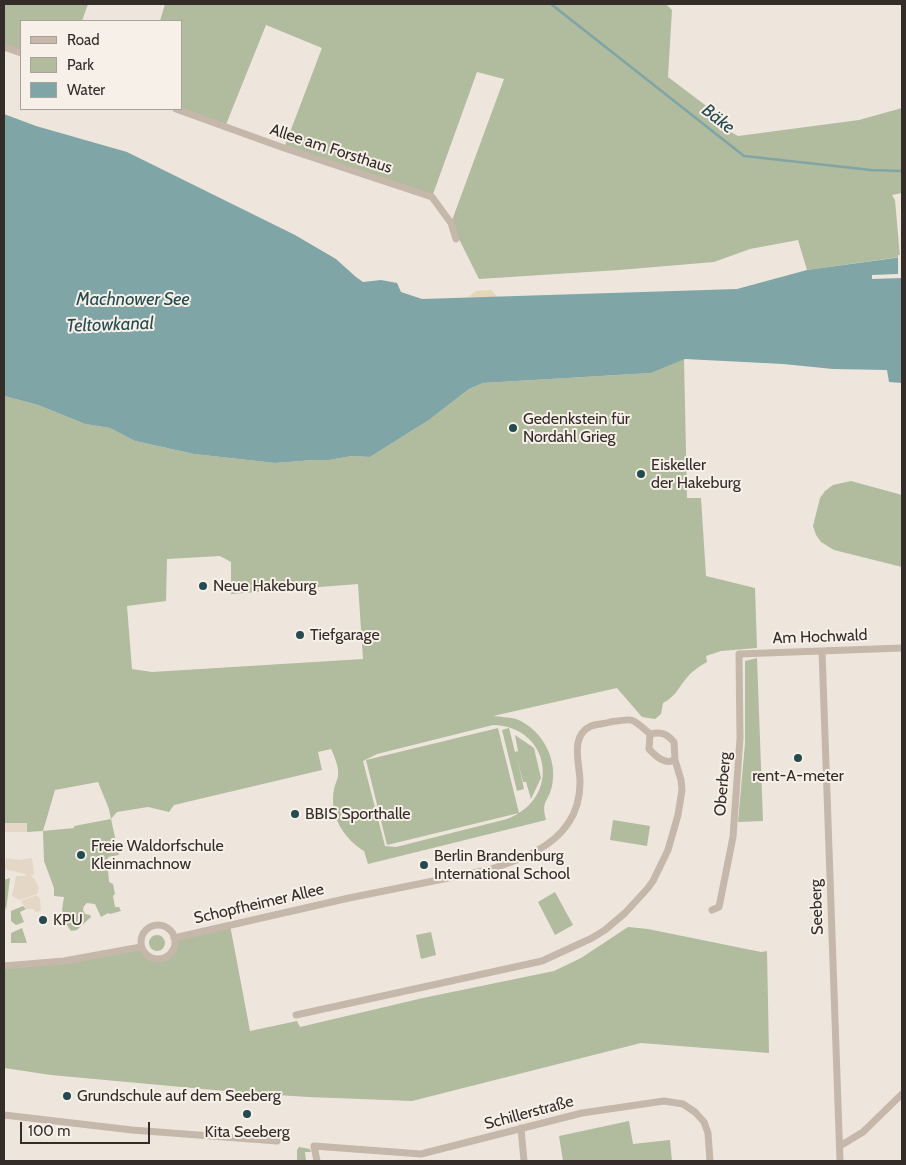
<!DOCTYPE html>
<html>
<head>
<meta charset="utf-8">
<style>
  body { margin:0 }
  #map { position:relative; width:906px; height:1165px; overflow:hidden; background:#eee6dc; font-family:Cabin,sans-serif }
  canvas { display:block }
  .frame { position:absolute; inset:0; border:5px solid #332c28; pointer-events:none }
  .legend { position:absolute; left:20px; top:20px; width:162px; height:90px; box-sizing:border-box; background:#f7f0e8; border:1px solid #a9a29b; margin:0; padding:6px 9px; list-style:none; font-size:15px; color:#332c28 }
  .legend li { display:flex; align-items:center; gap:10px; height:25px }
  .legend b { width:25px; border:1px solid #a9a29b }
  .scale { position:absolute; left:20px; top:1122px; width:130px; height:22px; box-sizing:border-box; border:2px solid #332c28; border-top:0; padding-left:6px; font-size:15px; line-height:18px; white-space:nowrap; color:#332c28; -webkit-text-stroke:4px #f7f0e8; paint-order:stroke }
</style>
</head>
<body>
<div id="map">
<canvas width="906" height="1165"></canvas>
<div class="frame"></div>
<ul class="legend">
<li><b style="height:6px;background:#c5b7aa"></b>Road</li>
<li><b style="height:14px;background:#b1bb9e"></b>Park</li>
<li><b style="height:14px;background:#7fa5a7"></b>Water</li>
</ul>
<div class="scale">100 m</div>
</div>
<script>
const c = document.querySelector('canvas').getContext('2d');
c.lineJoin = 'round';
function paint(path, color) { c.fillStyle = color; c.fill(path, 'evenodd'); }
function stroke(path, color, width, dash) { c.strokeStyle = color; c.lineWidth = width; c.lineCap = dash ? 'butt' : 'round'; c.setLineDash(dash || []); c.stroke(path); }
function write(font, color, halo, rows, align = 'center') {
  c.font = font + ' Cabin,sans-serif'; c.lineWidth = 4; c.setLineDash([]); c.textBaseline = 'middle'; c.strokeStyle = halo; c.fillStyle = color; for (const [text, x, y, turn = 0] of rows) {
    c.save(); c.translate(x, y); c.rotate((+turn || 0) * Math.PI / 180); c.textAlign = isNaN(turn) ? turn : align; if (halo) c.strokeText(text, 0, 0); c.fillText(text, 0, 0); c.restore();
  }
}
paint(new Path2D(`
  M 4,4 L 88,4 L 82,21 L 21,21 L 21,53 L 4,47 Z
  M 165,4 L 666,4 L 672,10 L 668,77 L 713,111 L 720,126 L 738,136 L 859,120 L 902,108 L 902,193 L 892,195 L 895,200 L 900,257 L 807,270 L 798,240 L 750,249 L 714,262 L 619,270 L 479,279 L 451,223 L 504,79 L 477,72 L 432,197 L 284,148 L 322,48 L 266,25 L 225,127 L 181,109 L 181,21 L 160,21 Z
  M 684,359 L 687,498 L 701,498 L 706,576 L 755,588 L 757,648 L 721,651 L 706,656 L 707,662 C 698,667 691,672 685,680 C 677,690 676,696 663,703 L 661,714 L 655,719 L 642,717 L 617,688 L 493,716 C 499,717 508,717 516,719 C 542,729 558,759 552,786 C 548,803 541,800 546,820 L 368,864 L 364,851 C 343,838 329,815 334,789 C 335,784 338,779 338,775 C 339,767 334,755 331,749 L 318,752 L 322,770 L 174,805 L 169,812 L 148,807 L 117,812 L 111,819 L 119,855 L 108,857 L 109,865 L 102,867 L 104,870 L 108,869 L 109,882 L 113,884 L 115,894 L 113,896 L 115,907 L 119,907 L 121,911 L 110,914 L 108,913 L 101,917 L 95,904 L 87,903 L 84,906 L 83,910 L 85,914 L 90,915 L 91,917 L 77,930 L 71,931 L 67,925 L 62,910 L 64,897 L 54,896 L 54,888 L 44,861 L 43,831 L 27,832 L 27,823 L 4,823 L 4,396 L 38,405 L 85,424 L 110,428 L 135,441 L 194,454 L 275,463 L 314,460 L 329,460 L 352,456 L 370,457 L 429,420 L 469,389 L 483,383 L 651,373 ZM 220,556 L 231,562 L 231,594 L 358,584 L 363,659 L 152,672 L 132,669 L 127,606 L 166,601 L 167,559 ZM 493,725 C 550,726 563,798 507,819 L 396,847 L 385,846 L 363,761 L 377,754 ZM 98,782 L 109,809 L 111,819 L 74,826 L 74,828 L 43,831 L 55,790 Z
  M 851,481 L 902,495 L 902,567 L 834,550 L 821,542 L 816,535 L 813,526 L 820,498 L 825,491 L 833,485 Z
  M 757,658 L 763,821 L 738,822 L 745,743 L 745,661 Z
  M 498,728 L 519,813 L 387,845 L 366,760 Z
  M 509,728 L 515,752 L 518,751 L 515,735 L 534,748 L 541,778 L 531,799 L 526,782 L 523,782 L 517,757 L 524,789 L 517,791 L 502,730 Z
  M 613,820 L 650,826 L 647,846 L 610,840 Z
  M 10,878 L 6,910 L 4,903 L 4,880 Z
  M 555,892 L 573,925 L 555,935 L 538,902 Z
  M 23,906 L 26,909 L 20,912 L 24,922 L 16,925 L 11,921 L 11,911 Z
  M 230,925 L 250,1031 L 297,1021 L 300,1027 L 423,998 L 554,971 L 581,958 L 628,927 L 648,929 L 761,952 L 767,951 L 769,1053 L 641,1043 L 412,1101 L 308,1097 L 247,1093 L 51,1075 L 4,1068 L 4,966 L 45,963 L 141,947 C 150,968 177,961 174,938 Z
  M 22,928 L 27,943 L 11,943 L 11,933 Z
  M 431,932 L 436,955 L 421,959 L 416,935 Z
  M149 943a8 8 0 1 1 16 0a8 8 0 1 1-16 0Z
  M 629,1121 L 633,1144 L 670,1140 L 672,1161 L 563,1161 L 559,1136 Z
  M 299,1147 L 310,1149 L 311,1152 L 305,1152 L 306,1161 L 297,1161 L 297,1150 Z`), '#b1bb9e');
paint(new Path2D(`
  M 491,290 L 498,297 L 468,297 L 476,291 Z`), '#e6d7b7');
paint(new Path2D(`
  M 4,823 L 27,823 L 27,832 L 4,832 Z
  M 6,858 L 19,860 L 32,858 L 34,874 L 31,877 L 34,878 L 39,888 L 37,894 L 20,900 L 12,896 L 16,876 L 25,876 L 26,874 L 4,869 Z
  M 37,895 L 40,899 L 41,911 L 35,912 L 34,909 L 26,909 L 21,901 Z`), '#e4d7c5');
paint(new Path2D(`
  M 4,114 L 36,126 L 127,152 L 295,235 L 336,259 L 356,277 L 363,282 L 381,280 L 397,283 L 401,292 L 422,299 L 737,289 L 807,270 L 902,257 L 902,383 L 889,382 L 887,370 L 833,369 L 783,364 L 685,359 L 651,373 L 483,383 L 469,389 L 429,420 L 370,457 L 352,456 L 329,460 L 314,460 L 275,463 L 194,454 L 135,441 L 110,428 L 85,424 L 38,405 L 4,396 Z`), '#7fa5a7');
paint(new Path2D(`
  M 898,255 L 901,255 L 902,278 L 872,279 L 872,275 L 898,274 Z`), '#eee6dc');
stroke(new Path2D(`
  M 551,4 L 744,156 L 871,170 L 902,171`), '#7fa5a7', 2.5);
stroke(new Path2D(`
  M 4,47 L 21,53
  M 176,109 L 284,148 L 432,197 L 451,223 L 456,239
  M 822,651 L 840,1161
  M 650,734 L 649,749 C 656,756 664,765 675,760
  M 712,910 L 719,907 L 733,837 L 740,738 L 739,654 L 902,648
  M141 942a17 17 0 1 1 34 0a17 17 0 1 1-34 0Z
  M 174,938 L 349,898 L 488,870 C 517,861 552,849 569,822 C 577,810 580,796 580,782 C 580,764 569,736 591,726 C 596,724 604,724 610,722 C 636,718 631,718 650,734 C 661,731 667,734 674,742 L 675,760 L 681,780 L 682,790 L 678,815 L 668,850 L 653,881 L 648,888 L 625,913 L 605,930 L 592,938 L 542,961 L 296,1015
  M 4,966 L 64,961 L 141,947
  M 4,1115 L 132,1130 L 277,1141
  M 521,1128 L 524,1161
  M 840,1146 L 863,1132 L 902,1094
  M 317,1161 L 314,1146 L 421,1154 L 582,1113 L 664,1101 L 683,1104 L 695,1112 L 704,1122 L 708,1133 L 710,1161`), '#c5b7aa', 7);
for (const [x, y, r, color] of [
  [513,428,5,"#244b4f"],
  [641,474,5,"#244b4f"],
  [203,586,5,"#244b4f"],
  [300,635,5,"#244b4f"],
  [798,758,5,"#244b4f"],
  [295,814,5,"#244b4f"],
  [81,855,5,"#244b4f"],
  [424,865,5,"#244b4f"],
  [43,920,5,"#244b4f"],
  [67,1096,5,"#244b4f"],
  [247,1114,5,"#244b4f"]
]) { const dot = new Path2D(); dot.arc(x, y, r, 0, 2 * Math.PI); c.fillStyle = color; c.fill(dot); stroke(dot, '#f7f0e8', 2); }
write('16px', '#332c28', '#f7f0e8', [
  ["Allee am Forsthaus",331,149,18],
  ["Am Hochwald",820,637,-2],
  ["Oberberg",723,784,-85],
  ["Schopfheimer Allee",259,904,-13],
  ["Seeberg",817,907,-92],
  ["Schillerstraße",529,1113,-15]
]);
write('16px', '#332c28', '#f7f0e8', [
  ["Gedenkstein für",523,419],
  ["Nordahl Grieg",523,437],
  ["Eiskeller",651,465],
  ["der Hakeburg",651,483],
  ["Neue Hakeburg",213,586],
  ["Tiefgarage",310,635],
  ["rent-A-meter",798,776,"center"],
  ["BBIS Sporthalle",305,814],
  ["Freie Waldorfschule",91,846],
  ["Kleinmachnow",91,864],
  ["Berlin Brandenburg",434,856],
  ["International School",434,874],
  ["KPU",53,920],
  ["Grundschule auf dem Seeberg",77,1096],
  ["Kita Seeberg",247,1132,"center"]
], 'left');
write('italic 18px', '#244b4f', '#f7f0e8', [
  ["Bäke",718,119,38],
  ["Machnower See",133,300],
  ["Teltowkanal",110,325,-2]
]);
</script>
</body>
</html>
